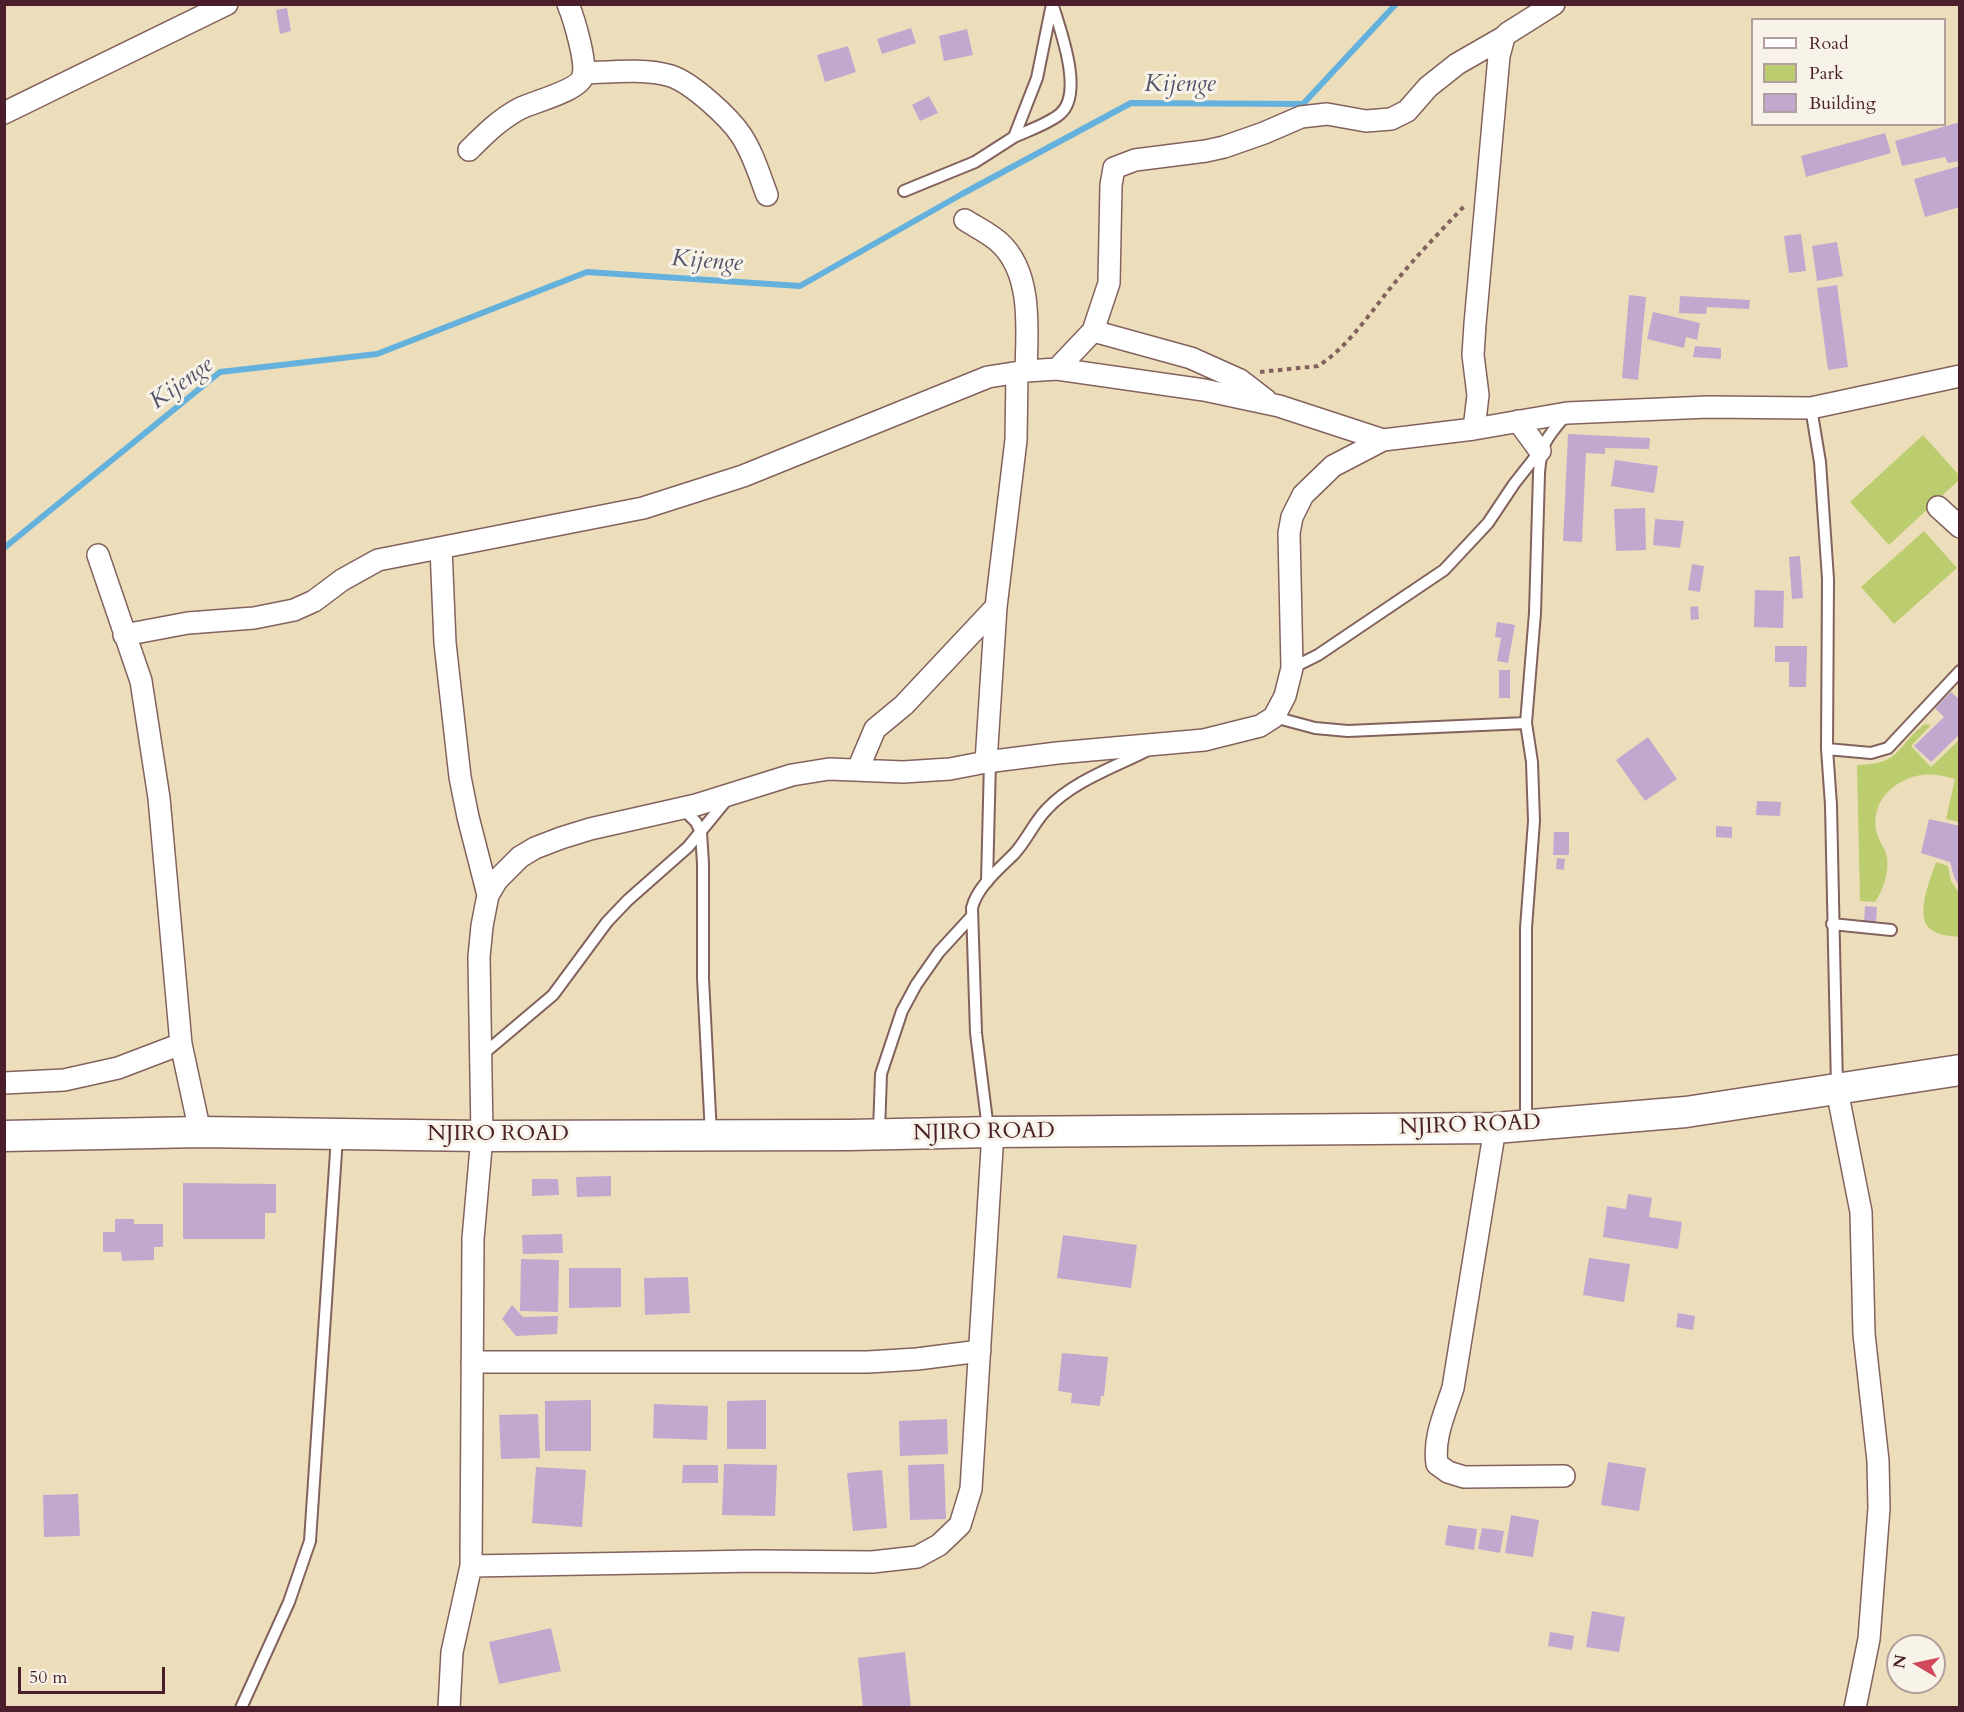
<!DOCTYPE html>
<html>
<head>
<meta charset="utf-8">
<style>
  body { margin:0 }
  #map { position:relative; width:1964px; height:1712px; overflow:hidden; background:#eddebb; font-family:Cardo,serif }
  canvas { display:block }
  .frame { position:absolute; inset:0; border:6px solid #4a1f2b; pointer-events:none }
  .legend { position:absolute; left:1751px; top:18px; width:195px; height:108px; box-sizing:border-box; background:#f7f3e8; border:2px solid #b29e9c; margin:0; padding:8px 10px; list-style:none; font-size:18px; color:#4a1f2b }
  .legend li { display:flex; align-items:center; gap:12px; height:30px }
  .legend b { width:30px; border:2px solid #b29e9c }
  .north { position:absolute; left:1886px; top:1634px; width:60px; height:60px; box-sizing:border-box; background:#f7f3e8; border:2px solid #b29e9c; border-radius:50%; rotate:279deg; font-size:16px; font-weight:700; line-height:24px; text-align:center; color:#4a1f2b }
  .north::after { content:''; display:block; margin:auto; width:21px; height:27px; background:#d1495b; clip-path:polygon(50% 0,100% 100%,50% 72%,0 100%) }
  .scale { position:absolute; left:18px; top:1667px; width:147px; height:27px; box-sizing:border-box; border:3px solid #4a1f2b; border-top:0; padding-left:8px; font-size:18px; line-height:21px; white-space:nowrap; color:#4a1f2b; -webkit-text-stroke:4px #f7f3e8; paint-order:stroke }
</style>
</head>
<body>
<div id="map">
<canvas width="1964" height="1712"></canvas>
<div class="frame"></div>
<ul class="legend">
<li><b style="height:8px;background:#fff"></b>Road</li>
<li><b style="height:16px;background:#bccd70"></b>Park</li>
<li><b style="height:16px;background:#c0a8cf"></b>Building</li>
</ul>
<div class="north">N</div>
<div class="scale">50 m</div>
</div>
<script>
const c = document.querySelector('canvas').getContext('2d');
c.lineJoin = 'round';
function paint(path, color) { c.fillStyle = color; c.fill(path, 'evenodd'); }
function stroke(path, color, width, dash) { c.strokeStyle = color; c.lineWidth = width; c.lineCap = dash ? 'butt' : 'round'; c.setLineDash(dash || []); c.stroke(path); }
function write(font, color, halo, rows, align = 'center') {
  c.font = font + ' Cardo,serif'; c.lineWidth = 6; c.setLineDash([]); c.textBaseline = 'middle'; c.strokeStyle = halo; c.fillStyle = color; for (const [text, x, y, turn = 0] of rows) {
    c.save(); c.translate(x, y); c.rotate((+turn || 0) * Math.PI / 180); c.textAlign = isNaN(turn) ? turn : align; if (halo) c.strokeText(text, 0, 0); c.fillText(text, 0, 0); c.restore();
  }
}
paint(new Path2D(`
  M 1923,435 L 1959,475 L 1959,480 L 1889,545 L 1850,502 Z
  M 1924,531 L 1957,568 L 1894,624 L 1861,587 Z
  M 1925,724 L 1931,725 L 1911,746 L 1931,767 L 1958,741 L 1959,742 L 1959,822 L 1946,819 L 1955,779 C 1936,773 1919,772 1901,782 C 1881,793 1870,814 1878,837 C 1881,844 1886,850 1887,858 C 1889,873 1883,890 1875,902 L 1860,901 L 1857,765 C 1903,764 1895,746 1925,724 Z
  M 1936,862 L 1948,866 L 1951,881 L 1959,893 L 1959,937 C 1950,936 1935,935 1928,927 C 1916,912 1931,877 1936,862 Z`), '#bccd70');
stroke(new Path2D(`
  M 4,548 L 220,372 L 377,354 L 587,272 L 800,286 L 962,194 L 1131,103 L 1303,104 L 1396,4`), '#64b1dd', 6);
paint(new Path2D(`
  M 287,8 L 291,31 L 280,34 L 276,10 Z
  M 911,28 L 916,43 L 882,54 L 877,39 Z
  M 967,29 L 973,55 L 944,61 L 939,36 Z
  M 848,46 L 856,72 L 825,82 L 817,55 Z
  M 929,96 L 938,113 L 920,121 L 912,105 Z
  M 1960,122 L 1960,161 L 1948,163 L 1945,157 L 1902,166 L 1895,141 Z
  M 1885,133 L 1891,153 L 1806,177 L 1801,156 Z
  M 1960,166 L 1960,207 L 1925,217 L 1914,179 Z
  M 1801,234 L 1806,271 L 1789,273 L 1784,236 Z
  M 1837,242 L 1843,276 L 1817,281 L 1812,246 Z
  M 1837,285 L 1848,367 L 1828,370 L 1817,288 Z
  M 1629,295 L 1646,297 L 1638,380 L 1622,378 Z
  M 1680,296 L 1750,300 L 1749,309 L 1707,307 L 1706,314 L 1679,313 Z
  M 1653,312 L 1700,323 L 1697,340 L 1686,337 L 1684,348 L 1647,339 Z
  M 1695,346 L 1721,348 L 1721,359 L 1693,357 Z
  M 1568,434 L 1650,438 L 1649,449 L 1605,448 L 1605,454 L 1586,453 L 1582,542 L 1563,541 Z
  M 1615,460 L 1658,466 L 1654,493 L 1611,486 Z
  M 1645,508 L 1646,550 L 1616,551 L 1614,509 Z
  M 1655,519 L 1684,521 L 1680,548 L 1653,545 Z
  M 1800,556 L 1803,598 L 1792,599 L 1789,557 Z
  M 1692,564 L 1704,566 L 1700,592 L 1688,590 Z
  M 1755,590 L 1784,591 L 1783,628 L 1754,627 Z
  M 1698,606 L 1699,619 L 1691,620 L 1690,607 Z
  M 1497,622 L 1515,625 L 1508,663 L 1497,661 L 1501,638 L 1495,637 Z
  M 1775,646 L 1807,646 L 1806,687 L 1789,687 L 1789,662 L 1775,662 Z
  M 1499,670 L 1510,670 L 1510,698 L 1499,698 Z
  M 1951,692 L 1960,700 L 1960,734 L 1931,762 L 1914,746 L 1944,717 L 1935,708 Z
  M 1648,737 L 1677,779 L 1645,801 L 1616,760 Z
  M 1757,801 L 1781,802 L 1780,816 L 1756,815 Z
  M 1929,819 L 1960,826 L 1960,888 L 1954,877 L 1950,862 L 1921,853 Z
  M 1716,826 L 1732,827 L 1732,838 L 1716,837 Z
  M 1554,832 L 1569,832 L 1569,855 L 1553,855 Z
  M 1557,858 L 1565,859 L 1564,870 L 1556,869 Z
  M 1865,906 L 1877,907 L 1876,922 L 1864,921 Z
  M 611,1176 L 611,1196 L 577,1197 L 576,1177 Z
  M 532,1179 L 558,1179 L 559,1195 L 532,1196 Z
  M 183,1183 L 276,1184 L 276,1213 L 265,1213 L 265,1239 L 183,1239 Z
  M 1628,1194 L 1652,1198 L 1649,1217 L 1682,1222 L 1678,1249 L 1603,1237 L 1607,1206 L 1626,1209 Z
  M 115,1219 L 134,1219 L 134,1224 L 163,1224 L 163,1247 L 154,1247 L 154,1260 L 122,1261 L 121,1252 L 103,1252 L 103,1232 L 115,1232 Z
  M 562,1234 L 563,1253 L 523,1254 L 522,1235 Z
  M 1063,1235 L 1137,1245 L 1131,1288 L 1057,1278 Z
  M 1589,1258 L 1630,1264 L 1624,1302 L 1583,1295 Z
  M 521,1259 L 559,1260 L 558,1312 L 520,1311 Z
  M 569,1268 L 621,1268 L 621,1307 L 569,1308 Z
  M 688,1277 L 690,1313 L 645,1315 L 644,1278 Z
  M 512,1305 L 523,1317 L 558,1316 L 557,1334 L 516,1336 L 502,1319 Z
  M 1678,1313 L 1695,1316 L 1693,1330 L 1676,1327 Z
  M 1062,1353 L 1108,1357 L 1104,1396 L 1101,1396 L 1100,1406 L 1071,1403 L 1072,1393 L 1058,1391 Z
  M 591,1400 L 591,1451 L 545,1451 L 545,1401 Z
  M 766,1400 L 766,1449 L 727,1449 L 727,1401 Z
  M 654,1404 L 708,1406 L 707,1440 L 653,1438 Z
  M 538,1414 L 540,1458 L 501,1459 L 499,1415 Z
  M 947,1419 L 948,1454 L 900,1456 L 899,1421 Z
  M 1608,1462 L 1646,1468 L 1639,1511 L 1601,1505 Z
  M 724,1464 L 777,1465 L 775,1516 L 722,1515 Z
  M 944,1464 L 946,1519 L 910,1520 L 908,1465 Z
  M 683,1465 L 718,1465 L 718,1483 L 682,1483 Z
  M 536,1467 L 586,1470 L 582,1527 L 532,1523 Z
  M 882,1470 L 887,1528 L 853,1531 L 847,1473 Z
  M 78,1494 L 80,1536 L 44,1537 L 43,1495 Z
  M 1511,1515 L 1539,1520 L 1533,1557 L 1505,1553 Z
  M 1448,1525 L 1477,1529 L 1474,1550 L 1445,1545 Z
  M 1482,1528 L 1504,1531 L 1500,1553 L 1478,1549 Z
  M 1592,1611 L 1625,1617 L 1619,1652 L 1586,1647 Z
  M 551,1628 L 561,1671 L 499,1684 L 489,1642 Z
  M 1550,1632 L 1574,1636 L 1572,1650 L 1548,1646 Z
  M 905,1652 L 911,1708 L 863,1708 L 858,1658 Z`), '#c0a8cf');
const lane = new Path2D(`
  M 1014,137 C 1029,130 1048,124 1060,114 C 1084,94 1061,32 1053,6
  M 904,191 L 975,162 L 1014,137 L 1037,78 L 1052,4
  M 1811,408 L 1820,462 L 1828,579 L 1827,749 L 1831,805 L 1837,1087
  M 1292,668 L 1318,655 L 1444,570 L 1488,523 L 1514,484 L 1540,451
  M 1274,717 L 1315,728 L 1348,731 L 1526,723
  M 1827,749 L 1871,753 L 1888,748 L 1960,671
  M 682,808 L 696,822 L 701,832 L 703,864 L 703,978 L 711,1135
  M 987,882 L 990,761
  M 1832,924 L 1891,930
  M 482,1055 L 553,995 L 607,922 L 628,900 L 688,847 L 729,797
  M 1526,1124 L 1526,928 L 1534,821 L 1532,762 L 1526,723 L 1535,613 L 1539,473 C 1541,443 1547,437 1566,415
  M 988,1129 L 976,1033 L 972,908 C 977,887 999,869 1014,854 C 1027,840 1034,822 1047,809 C 1073,781 1115,767 1148,750
  M 879,1131 L 881,1074 L 902,1011 L 916,985 L 939,952 L 972,916
  M 241,1708 L 289,1602 L 310,1541 L 337,1137`);
const street = new Path2D(`
  M 584,73 C 610,72 646,68 671,76 C 692,83 729,117 741,135 C 753,153 759,174 767,195
  M 4,113 L 227,4
  M 469,150 C 485,134 499,120 519,109 C 532,102 579,91 583,76 C 587,62 574,19 568,4
  M 965,220 C 976,227 991,234 1000,243 C 1033,274 1027,330 1026,371
  M 1093,331 L 1191,358 L 1240,380 L 1266,400
  M 1057,369 L 1093,331 L 1109,283 L 1111,185 L 1114,168 L 1135,160 L 1206,151 L 1224,147 L 1264,133 L 1301,117 L 1327,114 L 1366,121 L 1391,119 L 1407,111 L 1428,87 L 1457,64 L 1504,37
  M 1518,421 L 1540,451
  M 1474,429 L 1478,395 L 1473,355 L 1475,324 L 1499,56 L 1504,37 L 1508,33 L 1554,4
  M 1938,507 L 1960,527
  M 441,548 L 445,643 L 460,777 L 468,817 L 488,895
  M 98,555 L 141,681 L 159,798 L 181,1044 L 200,1132
  M 124,635 L 188,623 L 254,618 L 294,610 L 314,601 L 342,580 L 378,560 L 643,508 L 743,476 L 988,377 L 1026,371 L 1057,369 L 1204,390 L 1279,406 L 1383,440
  M 986,762 L 996,607 L 1016,440 L 1017,373
  M 858,769 L 875,729 L 904,705 L 996,607
  M 4,1083 L 64,1080 L 118,1068 L 181,1044
  M 1837,1090 L 1861,1212 L 1864,1334 L 1878,1461 L 1879,1508 L 1869,1639 L 1855,1708
  M 1495,1128 L 1453,1388 C 1445,1413 1433,1438 1437,1464 L 1448,1472 L 1464,1477 L 1564,1476
  M 472,1362 L 868,1362 L 917,1359 L 980,1351
  M 471,1566 L 757,1561 L 872,1562 L 917,1557 L 939,1545 L 960,1525 L 971,1489 L 993,1132
  M 449,1708 L 452,1652 L 471,1566 L 473,1239 L 482,1136 L 479,957 L 482,926 L 488,895 L 497,880 L 520,857 L 535,848 L 561,838 L 590,829 L 696,805 L 792,775 L 829,769 L 903,772 L 950,769 L 986,762 L 1057,753 L 1204,740 L 1260,726 L 1274,717 L 1285,696 L 1292,668 L 1289,533 L 1292,517 L 1303,495 L 1333,466 L 1383,440 L 1474,429 L 1567,413 L 1708,407 L 1811,408 L 1960,376`);
const secondary = new Path2D(`
  M 4,1136 L 200,1132 L 482,1136 L 849,1135 L 993,1132 L 1495,1128 L 1686,1112 L 1960,1070`);
stroke(lane, '#83625d', 14);
stroke(street, '#83625d', 24);
stroke(secondary, '#83625d', 33);
stroke(new Path2D(`
  M 1260,372 L 1318,366 C 1349,347 1374,307 1397,280 C 1418,254 1443,229 1466,204`), '#83625d', 4, [4.5, 4.5]);
stroke(lane, '#fff', 10);
stroke(street, '#fff', 21);
stroke(secondary, '#fff', 30);
write('22px', '#4a1f2b', '#f7f3e8', [
  ["NJIRO ROAD",1470,1126,-2],
  ["NJIRO ROAD",984,1133,-1],
  ["NJIRO ROAD",498,1135]
]);
write('italic 24px', '#535269', '#f7f3e8', [
  ["Kijenge",1180,85],
  ["Kijenge",707,262,4],
  ["Kijenge",182,384,-36]
]);
</script>
</body>
</html>
